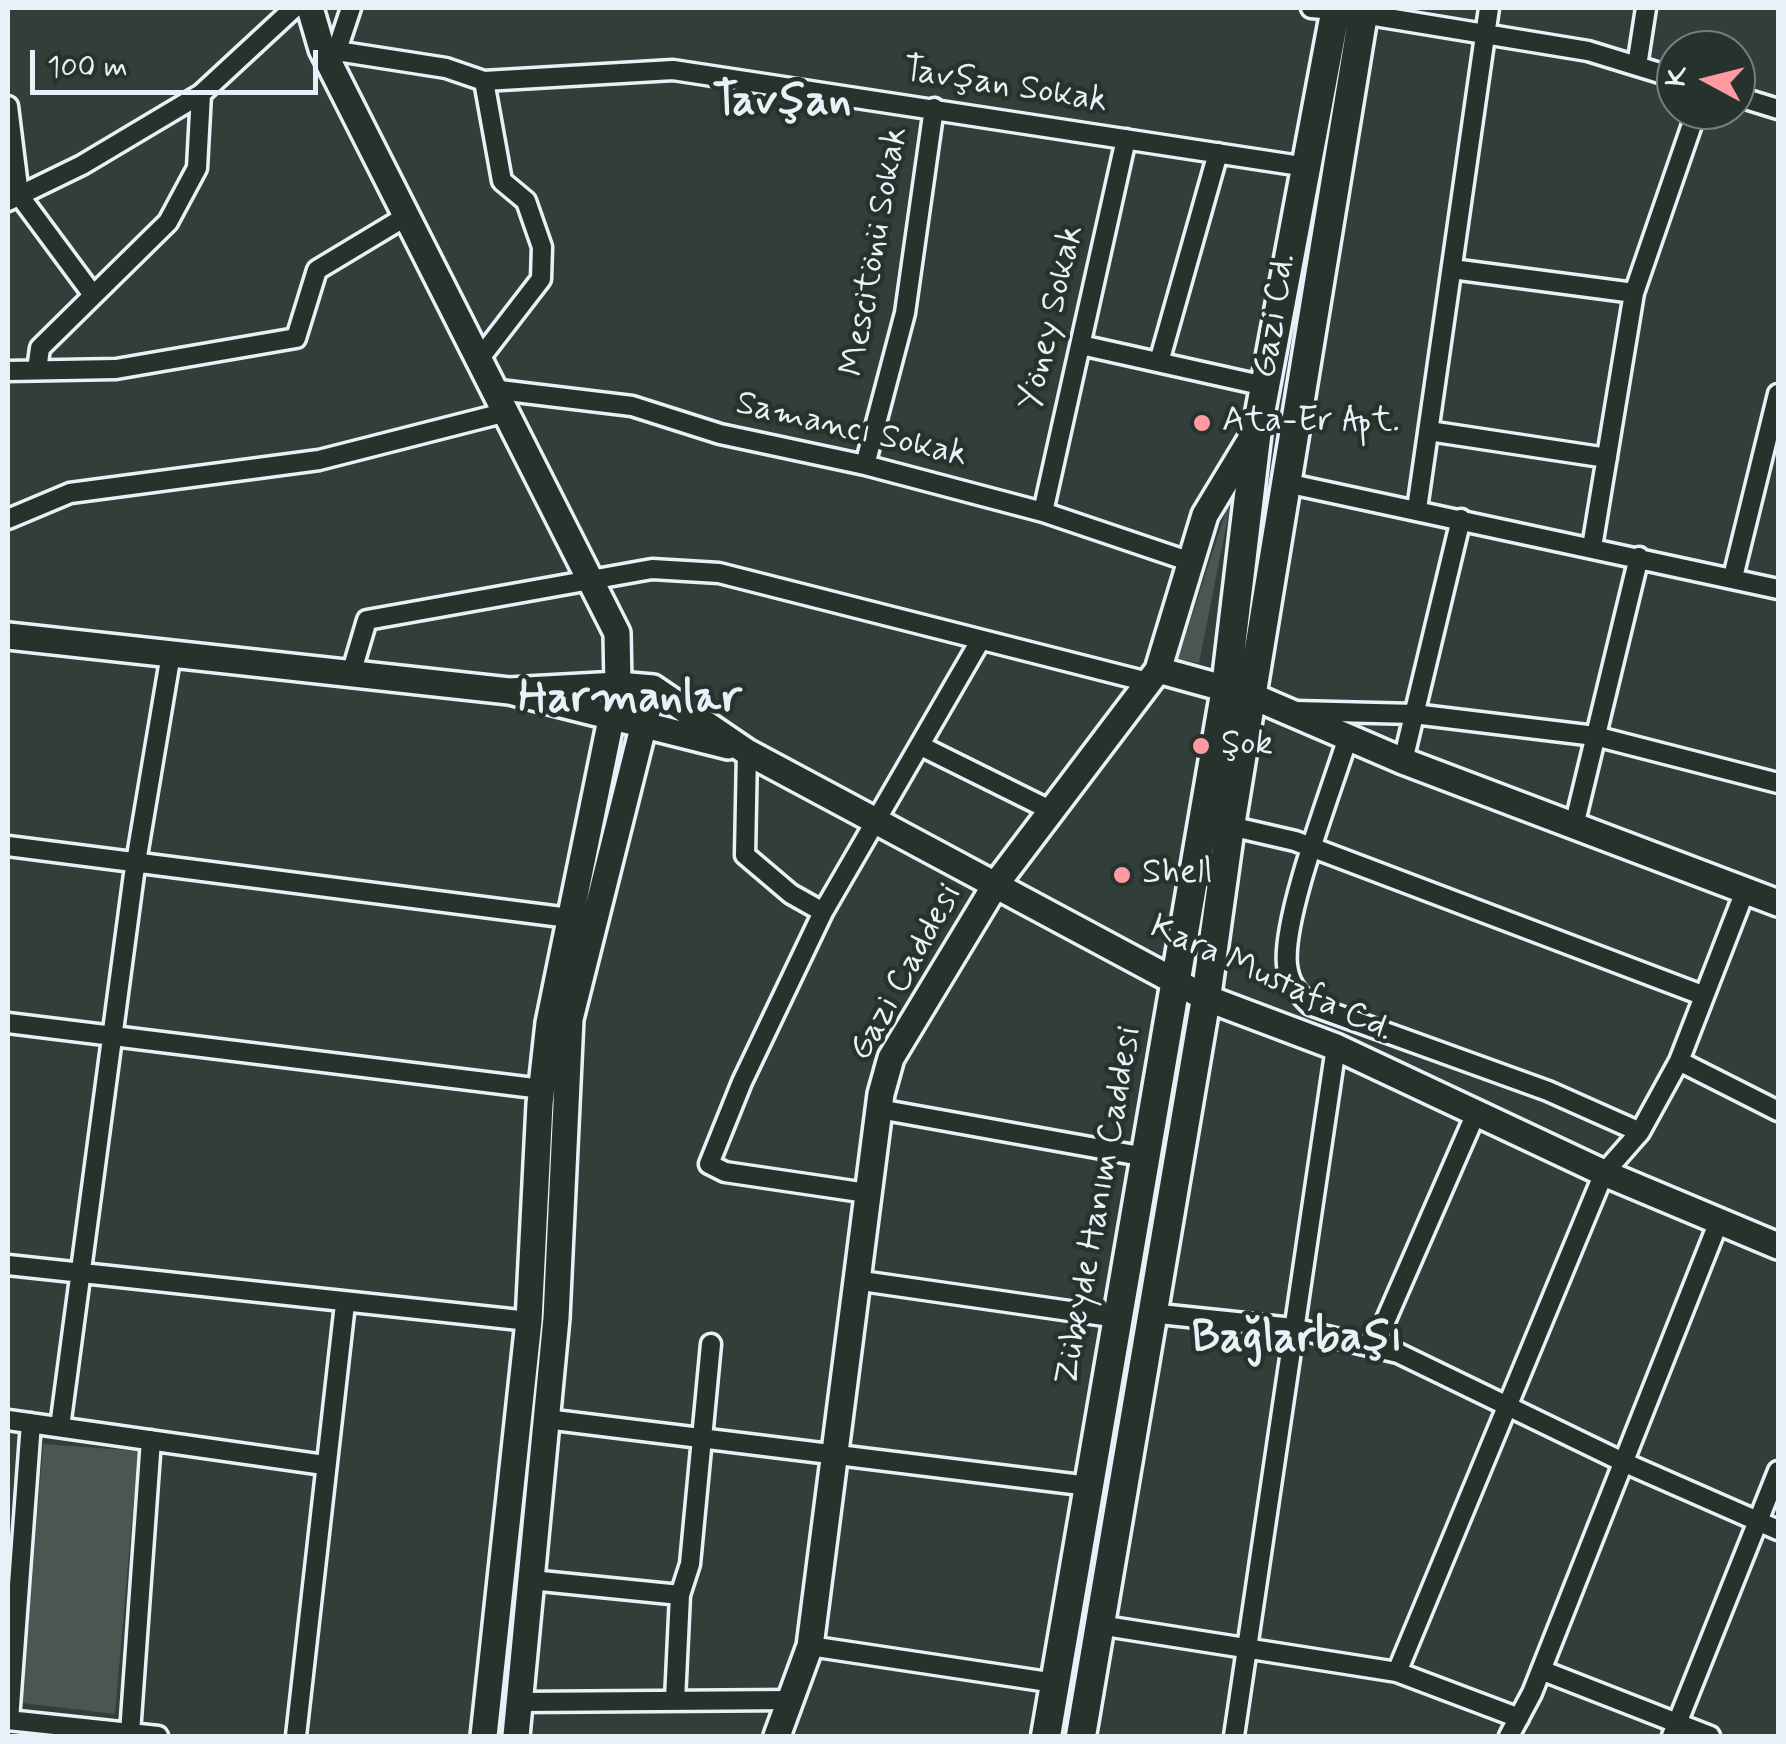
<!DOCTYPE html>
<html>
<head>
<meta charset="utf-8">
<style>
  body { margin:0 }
  #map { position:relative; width:1786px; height:1744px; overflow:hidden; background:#323e39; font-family:Mynerve,sans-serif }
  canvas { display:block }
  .frame { position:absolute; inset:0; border:10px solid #e8f1f8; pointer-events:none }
  .north { position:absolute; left:1656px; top:30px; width:100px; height:100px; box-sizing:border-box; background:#26332d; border:2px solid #747f7e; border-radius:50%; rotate:277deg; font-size:28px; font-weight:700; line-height:40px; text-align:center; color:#e8f1f8 }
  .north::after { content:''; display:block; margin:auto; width:35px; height:45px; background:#ff9aa2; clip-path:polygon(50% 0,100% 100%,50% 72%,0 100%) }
  .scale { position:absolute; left:30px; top:50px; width:288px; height:45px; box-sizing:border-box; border:5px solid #e8f1f8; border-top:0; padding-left:12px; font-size:30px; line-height:35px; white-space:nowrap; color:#e8f1f8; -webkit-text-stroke:8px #26332d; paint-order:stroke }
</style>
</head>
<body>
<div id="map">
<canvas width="1786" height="1744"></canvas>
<div class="frame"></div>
<div class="north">K</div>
<div class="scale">100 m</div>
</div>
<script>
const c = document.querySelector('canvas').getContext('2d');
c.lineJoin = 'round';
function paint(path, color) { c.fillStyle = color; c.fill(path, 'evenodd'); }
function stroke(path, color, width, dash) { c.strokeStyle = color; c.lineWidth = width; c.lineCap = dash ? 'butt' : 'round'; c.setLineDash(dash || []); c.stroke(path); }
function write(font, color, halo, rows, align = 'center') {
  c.font = font + ' Mynerve,sans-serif'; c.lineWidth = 9; c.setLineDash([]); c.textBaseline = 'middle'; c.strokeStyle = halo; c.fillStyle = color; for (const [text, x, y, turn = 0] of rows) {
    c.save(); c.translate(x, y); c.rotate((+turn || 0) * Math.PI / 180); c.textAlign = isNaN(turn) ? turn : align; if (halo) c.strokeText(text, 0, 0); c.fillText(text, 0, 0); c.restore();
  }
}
paint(new Path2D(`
  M 1234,486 L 1199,663 L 1178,659 Z
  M 43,1444 L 138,1451 L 115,1714 L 22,1703 Z`), '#495651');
const street = new Path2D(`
  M 1311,8 L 1336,10
  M 1363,14 L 1588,51 L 1676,78
  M 337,51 L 446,68 L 484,81 L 673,70 L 1307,167
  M 334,59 L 351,8
  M 1637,66 L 1646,8
  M 1736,96 L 1778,109
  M 8,106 L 19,195 L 93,295
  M 8,201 L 82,165 L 201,94 L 294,8
  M 1452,269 L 1634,293
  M 1081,345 L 1265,386
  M 477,362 L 541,279 L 542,247 L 526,201 L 502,181 L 484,81
  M 1159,362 L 1218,153
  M 37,370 L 40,348 L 168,222 L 197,168 L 201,94
  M 8,371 L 116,369 L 296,338 L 317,270 L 405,217
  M 491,389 L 632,406 L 720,434 L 865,465 L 1043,512 L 1191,562
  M 1429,431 L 1607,458
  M 865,465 L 905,313 L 934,108
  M 1286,483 L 1778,589
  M 1417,509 L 1489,8
  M 1043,512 L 1126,139
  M 8,519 L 70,493 L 319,460 L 503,413
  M 1592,547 L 1634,293 L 1697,110
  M 1733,577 L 1778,394
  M 351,674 L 367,620 L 652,569 L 719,573 L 1148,682
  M 1296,711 L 1414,714 L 1595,736 L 1778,783
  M 1348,737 C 1332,789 1282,917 1287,965 C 1289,983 1297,992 1310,1005 L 1548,1091 L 1640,1132
  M 923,747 L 1052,811
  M 747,752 L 745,855 L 791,894 L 823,912
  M 1403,761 L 1461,519
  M 1230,826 L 1295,841 L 1702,995
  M 1574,826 L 1639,557
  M 8,846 L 569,918
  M 8,1023 L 542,1089
  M 1679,1061 L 1778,1111
  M 879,1109 L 1146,1157
  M 867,1193 L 725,1172 L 709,1164 L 742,1082 L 823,912 L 980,641
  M 8,1265 L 529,1321
  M 855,1280 L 1118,1318
  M 1150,1313 L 1293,1328 L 1398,1353 L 1623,1462 L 1778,1530
  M 1374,1347 L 1476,1113
  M 546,1419 L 1089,1486
  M 8,1420 L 324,1465
  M 60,1427 L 134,874 L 171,654
  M 531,1580 L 680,1595
  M 1099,1625 L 1397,1672 L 1519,1718
  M 810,1646 L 1055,1683
  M 1541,1670 L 1710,1736
  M 1397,1672 L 1604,1173 L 1640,1132 L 1679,1061 L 1745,891
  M 675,1700 L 680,1595 L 690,1564 L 711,1344
  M 520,1702 L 793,1700
  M 8,1720 L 158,1736
  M 9,1720 L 31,1423
  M 130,1733 L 151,1440
  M 296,1736 L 345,1304
  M 1234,1736 L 1336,1047
  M 1509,1736 L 1532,1693 L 1719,1221
  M 1672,1736 L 1778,1471`);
const secondary = new Path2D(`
  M 310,8 L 322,49 L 617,633 L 618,685 L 549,1023 L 540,1104 L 529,1321 L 484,1736
  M 8,636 L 509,691 L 728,746
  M 1158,670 L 1252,696 L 1403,761 L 1778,903
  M 509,691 L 618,685 L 653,688 L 747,752 L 1206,998 L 1336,1047 L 1604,1173 L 1778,1246
  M 516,1736 L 556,1318 L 570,1019 L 653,688
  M 777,1736 L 810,1646 L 881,1094 L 891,1058 L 996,884 L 1158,670 L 1205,515 L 1257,429`);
const primary = new Path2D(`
  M 1046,1736 L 1226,688 L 1257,429 L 1336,8
  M 1081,1736 L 1206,998 L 1230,826 L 1364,8`);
stroke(street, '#e8f1f8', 25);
stroke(secondary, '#e8f1f8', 32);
stroke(primary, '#e8f1f8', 35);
stroke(street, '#26332d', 18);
stroke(secondary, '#26332d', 25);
stroke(primary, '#26332d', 28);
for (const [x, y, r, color] of [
  [1202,423,10,"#ff9aa2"],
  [1201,746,10,"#ff9aa2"],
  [1122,875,10,"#ff9aa2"]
]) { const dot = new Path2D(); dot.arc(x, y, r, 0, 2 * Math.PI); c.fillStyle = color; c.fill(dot); stroke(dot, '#26332d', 4); }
write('35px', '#e8f1f8', '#26332d', [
  ["Tavşan Sokak",1005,87,9],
  ["Mescitönü Sokak",876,252,-80],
  ["Gazi Cd.",1276,316,-81],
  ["Yöney Sokak",1053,318,-77],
  ["Samancı Sokak",851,431,13],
  ["Gazi Caddesi",907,973,-61],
  ["Kara Mustafa Cd.",1271,980,24],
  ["Zübeyde Hanım Caddesi",1100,1206,-80]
]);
write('35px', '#e8f1f8', '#26332d', [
  ["Ata-Er Apt.",1222,423],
  ["Şok",1221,746],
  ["Shell",1142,875]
], 'left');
write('bold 45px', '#e8f1f8', '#26332d', [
  ["Tavşan",782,104],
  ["Harmanlar",630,701],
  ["Bağlarbaşı",1297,1341]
]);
</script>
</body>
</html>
